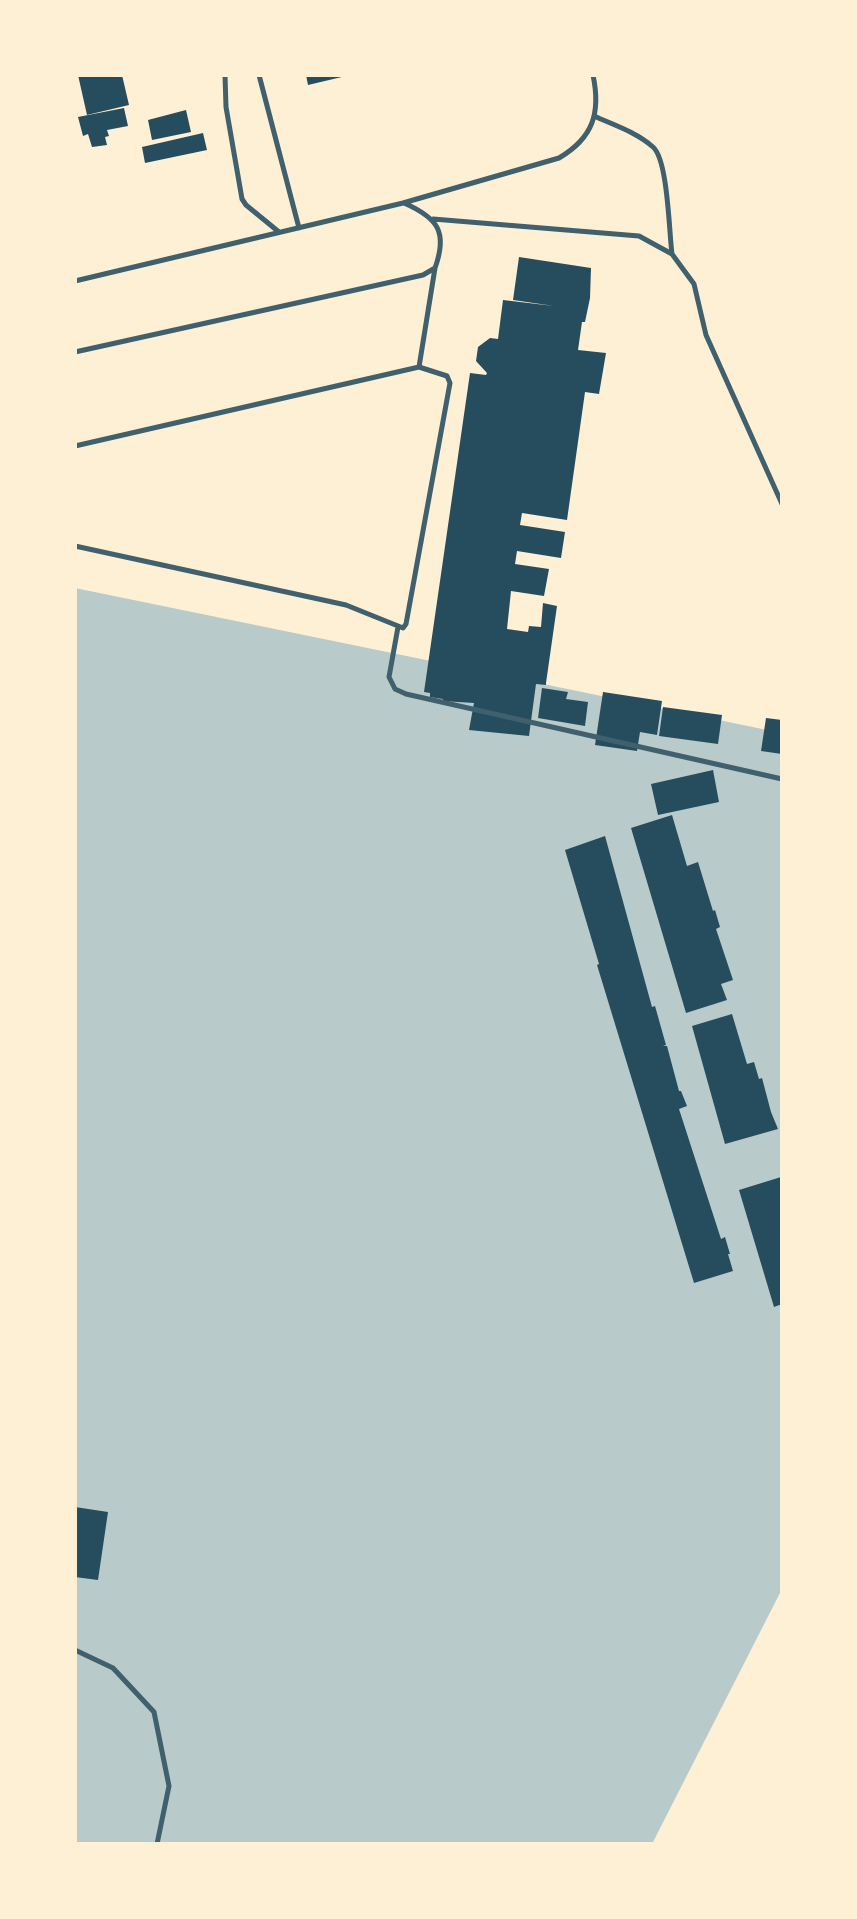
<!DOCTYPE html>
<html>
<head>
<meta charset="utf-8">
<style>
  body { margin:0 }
  #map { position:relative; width:857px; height:1919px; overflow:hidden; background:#fdf0d5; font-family:Roboto,sans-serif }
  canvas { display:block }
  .frame { position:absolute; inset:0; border:77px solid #fdf0d5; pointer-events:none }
</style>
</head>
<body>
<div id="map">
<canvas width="857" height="1919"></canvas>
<div class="frame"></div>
</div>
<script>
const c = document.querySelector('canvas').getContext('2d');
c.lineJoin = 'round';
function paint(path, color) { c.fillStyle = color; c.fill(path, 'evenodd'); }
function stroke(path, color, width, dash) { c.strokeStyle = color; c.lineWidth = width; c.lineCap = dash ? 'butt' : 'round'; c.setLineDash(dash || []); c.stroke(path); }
paint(new Path2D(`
  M 75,588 L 782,733 L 782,1589 L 652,1844 L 75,1844 Z`), '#b9caca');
paint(new Path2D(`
  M 78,75 L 122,75 L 129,105 L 87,115 Z
  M 306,75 L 346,75 L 346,76 L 308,85 Z
  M 124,108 L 128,126 L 107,130 L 109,136 L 105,137 L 107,145 L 92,147 L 88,134 L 83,136 L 78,117 Z
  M 186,110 L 191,132 L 152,140 L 148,120 Z
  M 203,133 L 207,150 L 145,163 L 142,147 Z
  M 519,257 L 591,268 L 590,298 L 585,322 L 582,322 L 578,350 L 606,353 L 599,394 L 585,392 L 567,520 L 522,513 L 520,525 L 565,532 L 561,558 L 517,551 L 515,564 L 549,569 L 544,596 L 511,591 L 507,629 L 528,632 L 529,626 L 541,627 L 543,603 L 557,606 L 546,683 L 546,685 L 536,684 L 529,736 L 469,730 L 474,703 L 442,701 L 443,699 L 430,697 L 430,693 L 424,692 L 470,373 L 486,375 L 487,373 L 476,361 L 478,347 L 490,338 L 498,339 L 503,300 L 554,306 L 513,300 Z
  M 542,688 L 568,692 L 566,699 L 588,702 L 585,726 L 538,718 Z
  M 603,692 L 662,701 L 657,735 L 640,732 L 637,751 L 595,745 Z
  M 663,707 L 722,715 L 718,744 L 659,736 Z
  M 766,718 L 782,720 L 782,754 L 761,751 Z
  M 713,770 L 719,802 L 658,815 L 651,784 Z
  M 672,815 L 687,866 L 698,862 L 713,911 L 715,910 L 720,927 L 716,929 L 733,980 L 721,984 L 727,1000 L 686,1013 L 631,828 Z
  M 605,836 L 652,1007 L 655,1006 L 666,1045 L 663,1046 L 667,1046 L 679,1091 L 681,1091 L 687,1106 L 679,1109 L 721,1239 L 725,1237 L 730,1254 L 728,1254 L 733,1271 L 694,1283 L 597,965 L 599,964 L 565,850 Z
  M 732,1014 L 747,1064 L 754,1062 L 759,1079 L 762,1078 L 771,1112 L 778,1129 L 725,1144 L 692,1026 Z
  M 781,1177 L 782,1304 L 774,1307 L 739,1190 Z
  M 75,1507 L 108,1512 L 98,1580 L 75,1577 Z`), '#264d5e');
stroke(new Path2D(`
  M 225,75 L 226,107 L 242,199 L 246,205 L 279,232
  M 259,75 L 299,228
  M 594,116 C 614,125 636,132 653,147 C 668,160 669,232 672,254
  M 433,219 L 639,236 L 672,254 L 694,284 L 706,335 L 782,504
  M 75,281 L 403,203 L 559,158 C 593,138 601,113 593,75
  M 75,352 L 423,275 L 435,268 C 448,232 438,218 404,203
  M 419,367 L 435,268
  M 75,446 L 419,367 L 447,376 L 450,383 L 406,624 L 403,628 L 346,605 L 75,546
  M 398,627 L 389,677 L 395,689 L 406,694 L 782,779
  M 75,1650 L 113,1668 L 154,1712 L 169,1786 L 157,1844`), '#3f606c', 5);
</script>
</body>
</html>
